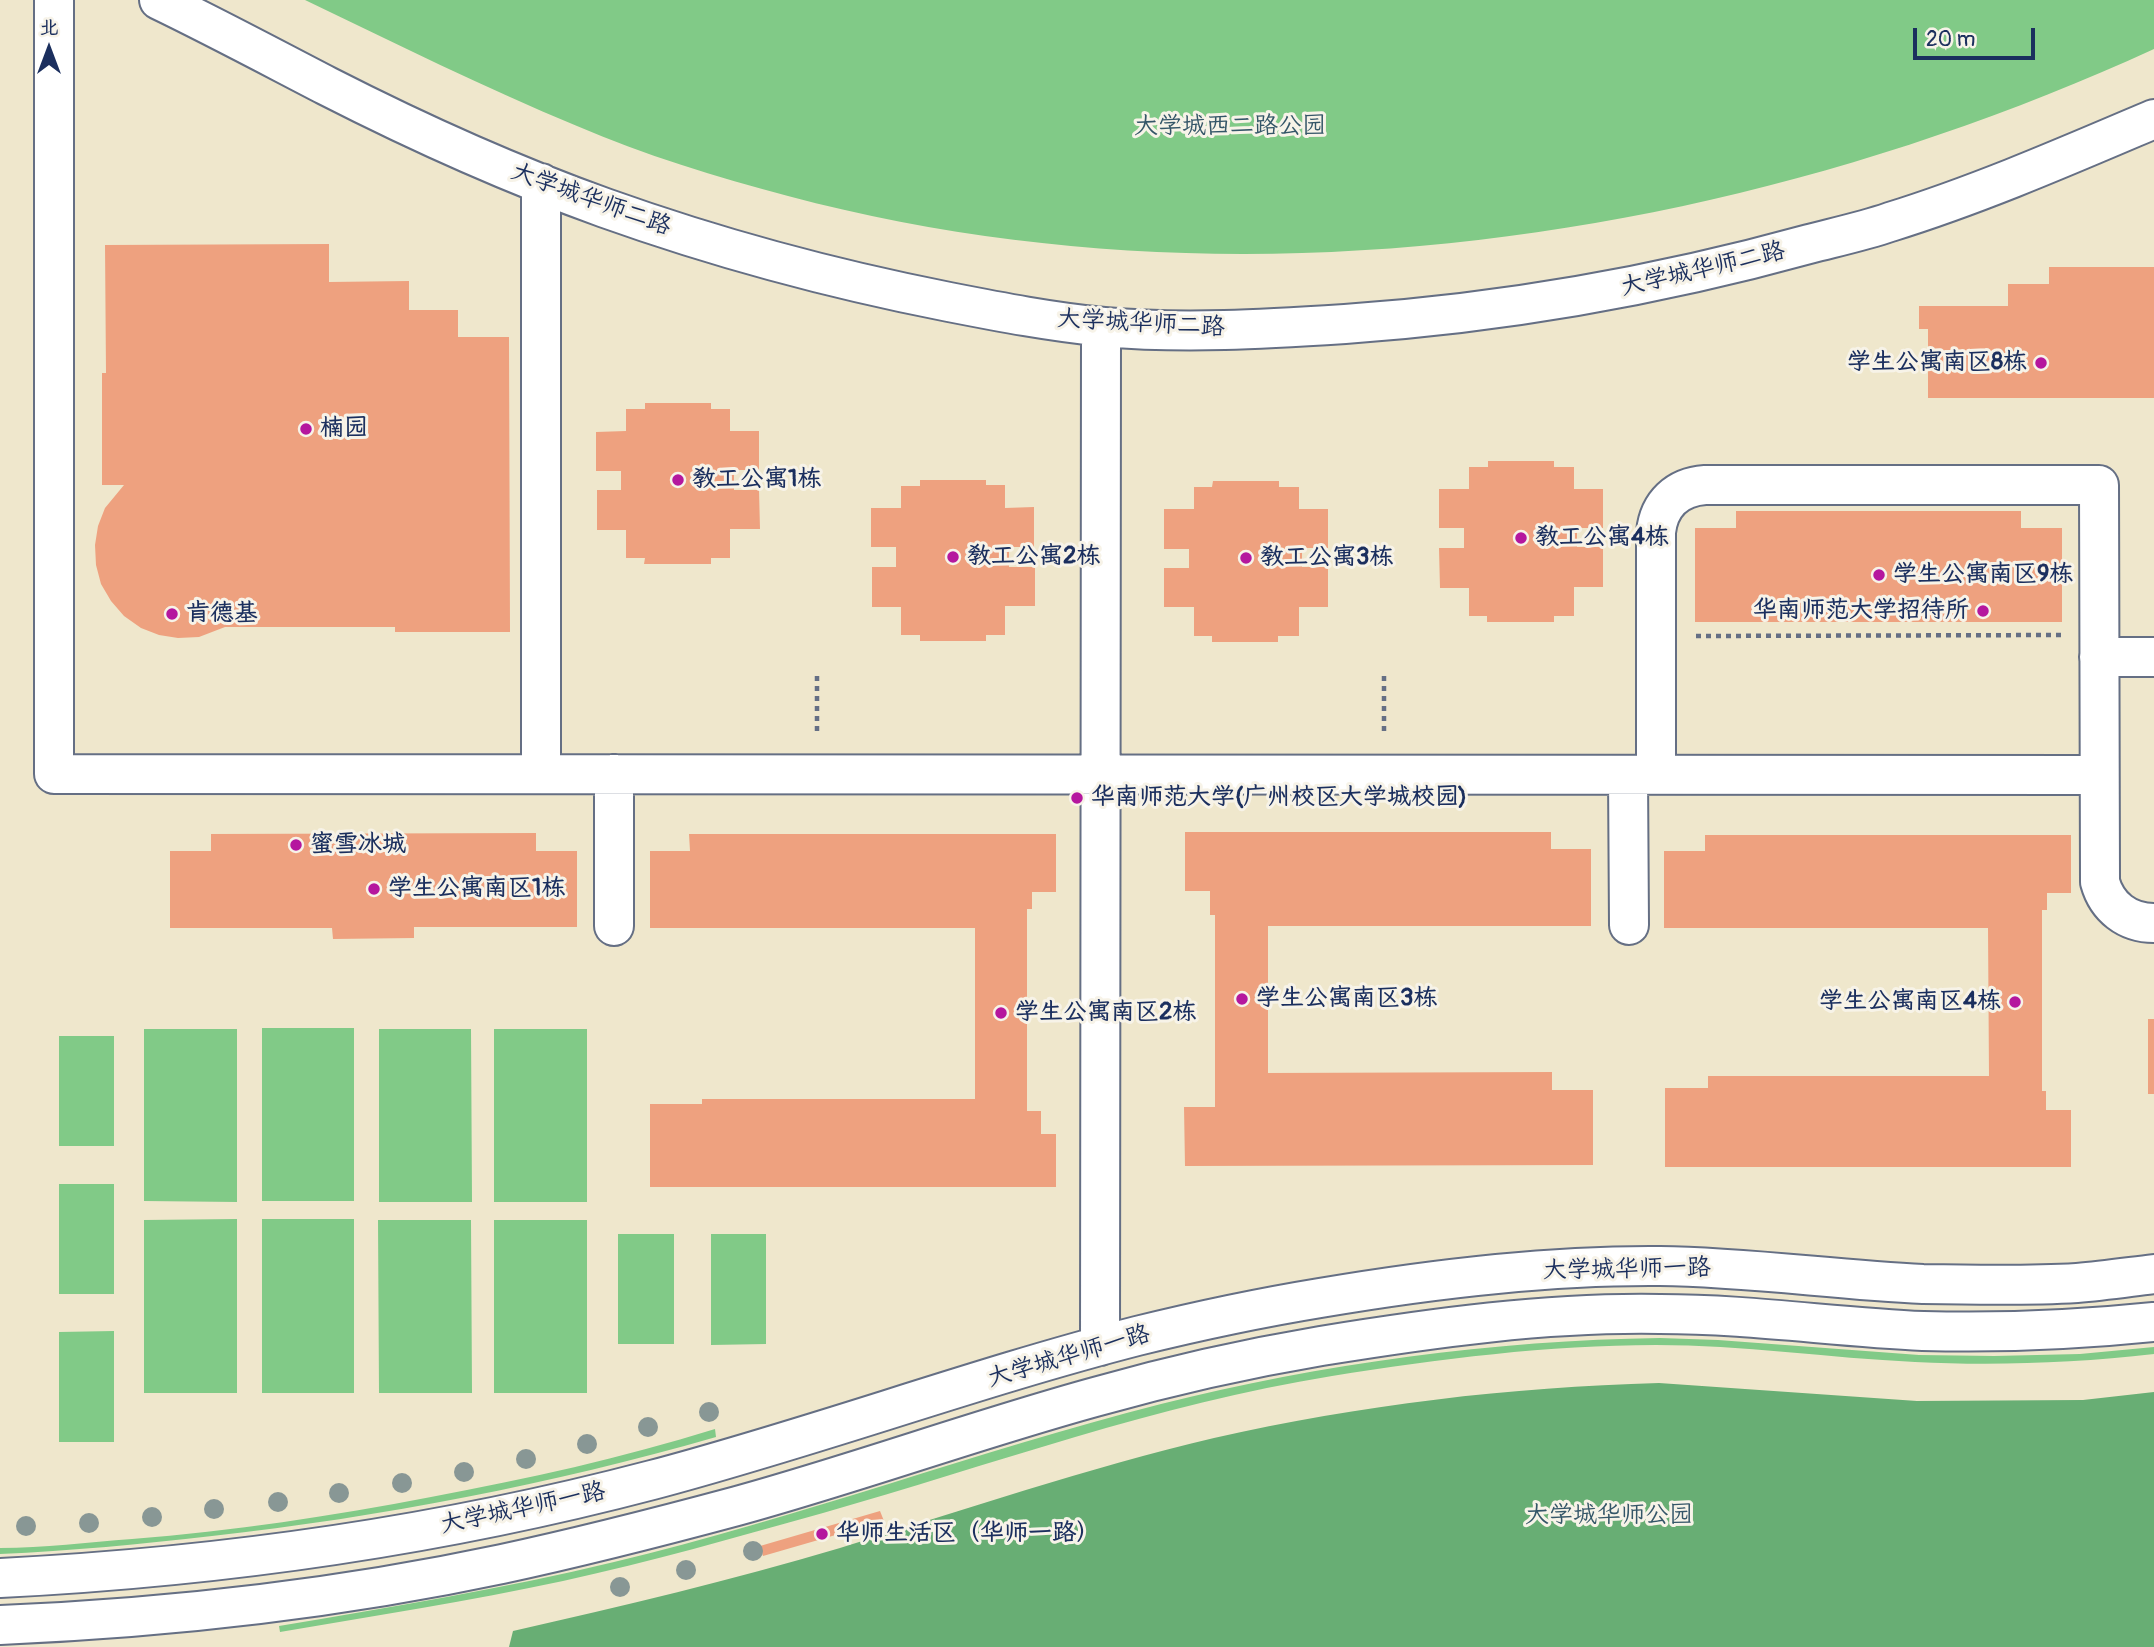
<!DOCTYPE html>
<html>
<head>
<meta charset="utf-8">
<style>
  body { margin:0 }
  #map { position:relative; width:2154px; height:1647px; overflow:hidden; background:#efe7cc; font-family:Pangolin,"LXGW WenKai TC",sans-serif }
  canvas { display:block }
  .north { position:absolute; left:14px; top:14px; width:70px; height:70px; -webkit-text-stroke:5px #f7f3e8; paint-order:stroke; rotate:0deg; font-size:19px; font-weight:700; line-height:28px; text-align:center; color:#1b2f5e }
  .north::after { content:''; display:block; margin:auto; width:24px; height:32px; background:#1b2f5e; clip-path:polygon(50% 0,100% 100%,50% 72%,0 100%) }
  .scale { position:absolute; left:1913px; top:28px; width:122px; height:32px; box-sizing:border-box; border:4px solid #1b2f5e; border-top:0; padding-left:9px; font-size:21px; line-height:24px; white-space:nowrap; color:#1b2f5e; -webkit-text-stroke:5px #f7f3e8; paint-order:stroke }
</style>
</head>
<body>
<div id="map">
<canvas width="2154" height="1647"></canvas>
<div class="north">北</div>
<div class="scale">20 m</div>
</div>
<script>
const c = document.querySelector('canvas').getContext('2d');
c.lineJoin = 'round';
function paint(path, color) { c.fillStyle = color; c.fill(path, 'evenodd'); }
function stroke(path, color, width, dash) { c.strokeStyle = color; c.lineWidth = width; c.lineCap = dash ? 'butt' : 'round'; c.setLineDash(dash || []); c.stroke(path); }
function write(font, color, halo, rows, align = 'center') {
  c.font = font + ' Pangolin,"LXGW WenKai TC",sans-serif'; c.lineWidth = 6; c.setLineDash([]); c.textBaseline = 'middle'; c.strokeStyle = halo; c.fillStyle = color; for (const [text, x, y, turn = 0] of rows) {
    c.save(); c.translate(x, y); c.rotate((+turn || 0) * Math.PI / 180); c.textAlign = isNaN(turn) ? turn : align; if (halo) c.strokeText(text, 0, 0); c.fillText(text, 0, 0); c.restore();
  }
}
paint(new Path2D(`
  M 305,0 L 2154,0 L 2154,49 C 1735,241 1238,316 788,196 C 717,177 644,155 577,126 C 485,88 395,43 305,0 Z
  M 262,1028 L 354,1028 L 354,1201 L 262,1201 Z
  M 144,1029 L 237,1029 L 237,1202 L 144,1201 Z
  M 379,1029 L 471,1029 L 472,1202 L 379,1202 Z
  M 494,1029 L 587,1029 L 587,1202 L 494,1202 Z
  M 59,1036 L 114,1036 L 114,1146 L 59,1146 Z
  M 59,1184 L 114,1184 L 114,1294 L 59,1294 Z
  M 237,1219 L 237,1393 L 144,1393 L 144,1220 Z
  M 262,1219 L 354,1219 L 354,1393 L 262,1393 Z
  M 378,1220 L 471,1220 L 472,1393 L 379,1393 Z
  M 494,1220 L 587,1220 L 587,1393 L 494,1393 Z
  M 618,1234 L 674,1234 L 674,1344 L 618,1344 Z
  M 711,1234 L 766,1234 L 766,1344 L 711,1345 Z
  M 114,1331 L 114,1442 L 59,1442 L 59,1332 Z
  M 1660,1338 L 1718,1340 L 1919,1355 L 1994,1356 L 2080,1354 L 2154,1347 L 2154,1354 C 2075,1363 1994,1366 1915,1362 C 1829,1358 1742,1345 1656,1345 C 1548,1345 1439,1359 1332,1376 C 1157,1404 992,1465 823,1513 C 737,1537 650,1562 563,1581 C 469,1601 375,1616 280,1632 L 279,1626 C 391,1607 503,1589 614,1562 C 799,1518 977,1451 1161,1404 C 1320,1364 1495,1340 1660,1338 Z
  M 715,1429 L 716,1437 C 552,1484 382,1517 212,1536 C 141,1544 71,1551 0,1554 L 0,1548 C 44,1548 88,1542 132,1539 C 233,1531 332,1516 431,1497 C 527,1479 622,1458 715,1429 Z`), '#81ca87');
paint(new Path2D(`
  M 1659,1383 L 1917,1401 L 2083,1400 L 2154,1392 L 2154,1647 L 509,1647 L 513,1631 C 623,1606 732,1580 840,1548 C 964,1510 1087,1468 1214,1438 C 1360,1405 1510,1387 1659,1383 Z`), '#68ae74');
paint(new Path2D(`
  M 329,244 L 329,282 L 409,281 L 409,310 L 458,310 L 458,337 L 509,337 L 510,632 L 395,632 L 395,627 L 225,627 L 199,637 L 178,638 L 159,635 L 141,628 L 124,616 L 111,601 L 101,584 L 96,565 L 95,545 L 98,526 L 105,508 L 124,485 L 102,485 L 102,373 L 106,373 L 105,245 Z
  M 2049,267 L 2154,267 L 2154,398 L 1928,398 L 1928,329 L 1919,329 L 1919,306 L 2008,306 L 2008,284 L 2049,284 Z
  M 645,403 L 711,403 L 711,409 L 730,409 L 730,431 L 759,431 L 759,470 L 734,470 L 734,490 L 759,490 L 760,529 L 730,529 L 730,558 L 711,558 L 711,564 L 644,564 L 645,558 L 626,558 L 626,530 L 597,530 L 597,490 L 621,490 L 621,471 L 596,471 L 596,432 L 626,431 L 626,409 L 645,409 Z
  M 1488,461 L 1554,461 L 1554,467 L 1574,467 L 1574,489 L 1603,489 L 1603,528 L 1577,528 L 1577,547 L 1603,547 L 1603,587 L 1574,587 L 1574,616 L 1554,616 L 1554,622 L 1487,622 L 1487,616 L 1469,616 L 1469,588 L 1440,588 L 1439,548 L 1464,548 L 1464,528 L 1439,528 L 1439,489 L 1469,489 L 1469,467 L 1488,467 Z
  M 920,480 L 986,480 L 986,485 L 1005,485 L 1005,508 L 1034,507 L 1034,547 L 1009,547 L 1009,567 L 1035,567 L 1035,606 L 1005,606 L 1005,635 L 986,635 L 986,641 L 920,641 L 920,635 L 901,635 L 901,607 L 872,607 L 872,567 L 896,567 L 896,547 L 871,547 L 871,508 L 901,508 L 901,486 L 920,486 Z
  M 1213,481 L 1279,481 L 1279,487 L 1299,487 L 1299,509 L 1328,509 L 1328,548 L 1302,548 L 1302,567 L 1328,567 L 1328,607 L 1299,607 L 1299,636 L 1278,636 L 1278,642 L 1212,642 L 1212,636 L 1194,636 L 1194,607 L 1164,607 L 1164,568 L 1189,568 L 1189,549 L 1164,549 L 1164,509 L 1194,509 L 1194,487 L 1212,487 Z
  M 1736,511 L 2021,511 L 2021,528 L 2062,528 L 2062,622 L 1695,622 L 1695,528 L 1736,528 Z
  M 1185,832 L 1551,832 L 1551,849 L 1591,849 L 1591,926 L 1268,926 L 1268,1073 L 1552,1072 L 1552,1090 L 1593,1090 L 1593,1165 L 1185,1166 L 1184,1107 L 1215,1107 L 1215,915 L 1210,915 L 1210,891 L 1185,891 Z
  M 536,833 L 536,851 L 577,851 L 577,927 L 414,927 L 414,938 L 333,939 L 332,928 L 170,928 L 170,851 L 211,851 L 211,834 Z
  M 689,834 L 1056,834 L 1056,892 L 1032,892 L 1032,909 L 1027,909 L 1027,1111 L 1041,1111 L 1041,1134 L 1056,1134 L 1056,1187 L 650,1187 L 650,1104 L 702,1104 L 702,1099 L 975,1099 L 975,928 L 650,928 L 650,851 L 690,851 Z
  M 1705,835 L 2071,835 L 2071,893 L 2047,893 L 2047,910 L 2042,910 L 2042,1091 L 2046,1091 L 2046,1110 L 2071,1110 L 2071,1167 L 1665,1167 L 1665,1088 L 1708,1088 L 1708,1076 L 1989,1076 L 1988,928 L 1664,928 L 1664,851 L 1705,851 Z
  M 2148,1019 L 2154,1019 L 2154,1094 L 2148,1094 Z
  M 880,1511 L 884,1521 L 763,1556 L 760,1546 Z`), '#eea17f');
const minor = new Path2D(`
  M 54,0 L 54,774 L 2099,775
  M 159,0 C 215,27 271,57 327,86 C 417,132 510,174 605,208 C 717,248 832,279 949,302 C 1000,312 1052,322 1104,327 C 1184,334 1265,329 1345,324 C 1503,313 1657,286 1809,244 C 1836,237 1864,231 1890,222 C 1980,194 2067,156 2154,119
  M 541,183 L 541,774
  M 2099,657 L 2154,657
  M 614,774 L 614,926
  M 1628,775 L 1629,925
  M 1656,775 L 1656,532 C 1659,504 1677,487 1705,485 L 2099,485 L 2100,882 C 2107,907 2127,923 2154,923
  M 1100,1346 L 1101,327
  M 0,1578 C 220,1567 439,1536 652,1480 C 815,1437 974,1378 1137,1336 C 1198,1321 1259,1308 1320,1298 C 1432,1279 1547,1265 1660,1266 C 1748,1267 1835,1280 1923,1284 C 1974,1285 2027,1286 2077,1283 C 2103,1281 2129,1277 2154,1274
  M 0,1625 C 168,1618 337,1599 502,1564 C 581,1547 659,1527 737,1506 C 857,1473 975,1430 1095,1397 C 1169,1376 1244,1359 1321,1346 C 1432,1328 1547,1312 1660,1314 C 1748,1314 1835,1327 1923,1331 C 2001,1333 2077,1330 2154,1322`);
stroke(minor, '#656f84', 42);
stroke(new Path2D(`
  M 1696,636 L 2061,635
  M 817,676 L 817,734
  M 1384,676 L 1384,734`), '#656f84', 4.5, [5, 5]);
stroke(minor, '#fff', 38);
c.fillStyle = '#889795';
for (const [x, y] of [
  [709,1412],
  [648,1427],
  [587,1444],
  [526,1459],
  [464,1472],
  [402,1483],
  [339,1493],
  [278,1502],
  [214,1509],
  [152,1517],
  [89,1523],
  [26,1526],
  [753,1551],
  [686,1570],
  [620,1587]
]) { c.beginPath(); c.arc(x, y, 10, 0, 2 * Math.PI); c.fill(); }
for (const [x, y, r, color] of [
  [2041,363,7,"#b5179e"],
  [306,429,7,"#b5179e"],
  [678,480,7,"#b5179e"],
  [1521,538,7,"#b5179e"],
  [953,557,7,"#b5179e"],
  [1246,558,7,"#b5179e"],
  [1879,575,7,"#b5179e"],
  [1983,611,7,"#b5179e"],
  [172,614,7,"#b5179e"],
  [1077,798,7,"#b5179e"],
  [296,845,7,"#b5179e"],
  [374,889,7,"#b5179e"],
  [1242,999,7,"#b5179e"],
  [2015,1002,7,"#b5179e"],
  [1001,1013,7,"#b5179e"],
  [822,1534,7,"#b5179e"]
]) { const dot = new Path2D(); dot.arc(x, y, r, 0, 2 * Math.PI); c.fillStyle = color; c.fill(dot); stroke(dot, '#f7f3e8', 2.5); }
write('24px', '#345668', '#f7f3e8', [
  ["大学城西二路公园",1230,127],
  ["大学城华师公园",1609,1516]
]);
write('24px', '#1b2f5e', '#f7f3e8', [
  ["大学城华师二路",591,200,20],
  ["大学城华师二路",1703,270,-13],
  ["大学城华师二路",1141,324,3],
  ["大学城华师一路",1627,1270,-1],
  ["大学城华师一路",1069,1357,-16],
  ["大学城华师一路",523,1509,-12]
]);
write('bold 24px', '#1b2f5e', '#f7f3e8', [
  ["学生公寓南区8栋",2027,363,"right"],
  ["楠园",320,429],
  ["教工公寓1栋",692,480],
  ["教工公寓4栋",1535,538],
  ["教工公寓2栋",967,557],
  ["教工公寓3栋",1260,558],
  ["学生公寓南区9栋",1893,575],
  ["华南师范大学招待所",1969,611,"right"],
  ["肯德基",186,614],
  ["华南师范大学(广州校区大学城校园)",1091,798],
  ["蜜雪冰城",310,845],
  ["学生公寓南区1栋",388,889],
  ["学生公寓南区3栋",1256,999],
  ["学生公寓南区4栋",2001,1002,"right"],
  ["学生公寓南区2栋",1015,1013],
  ["华师生活区（华师一路）",836,1534]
], 'left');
</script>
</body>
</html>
